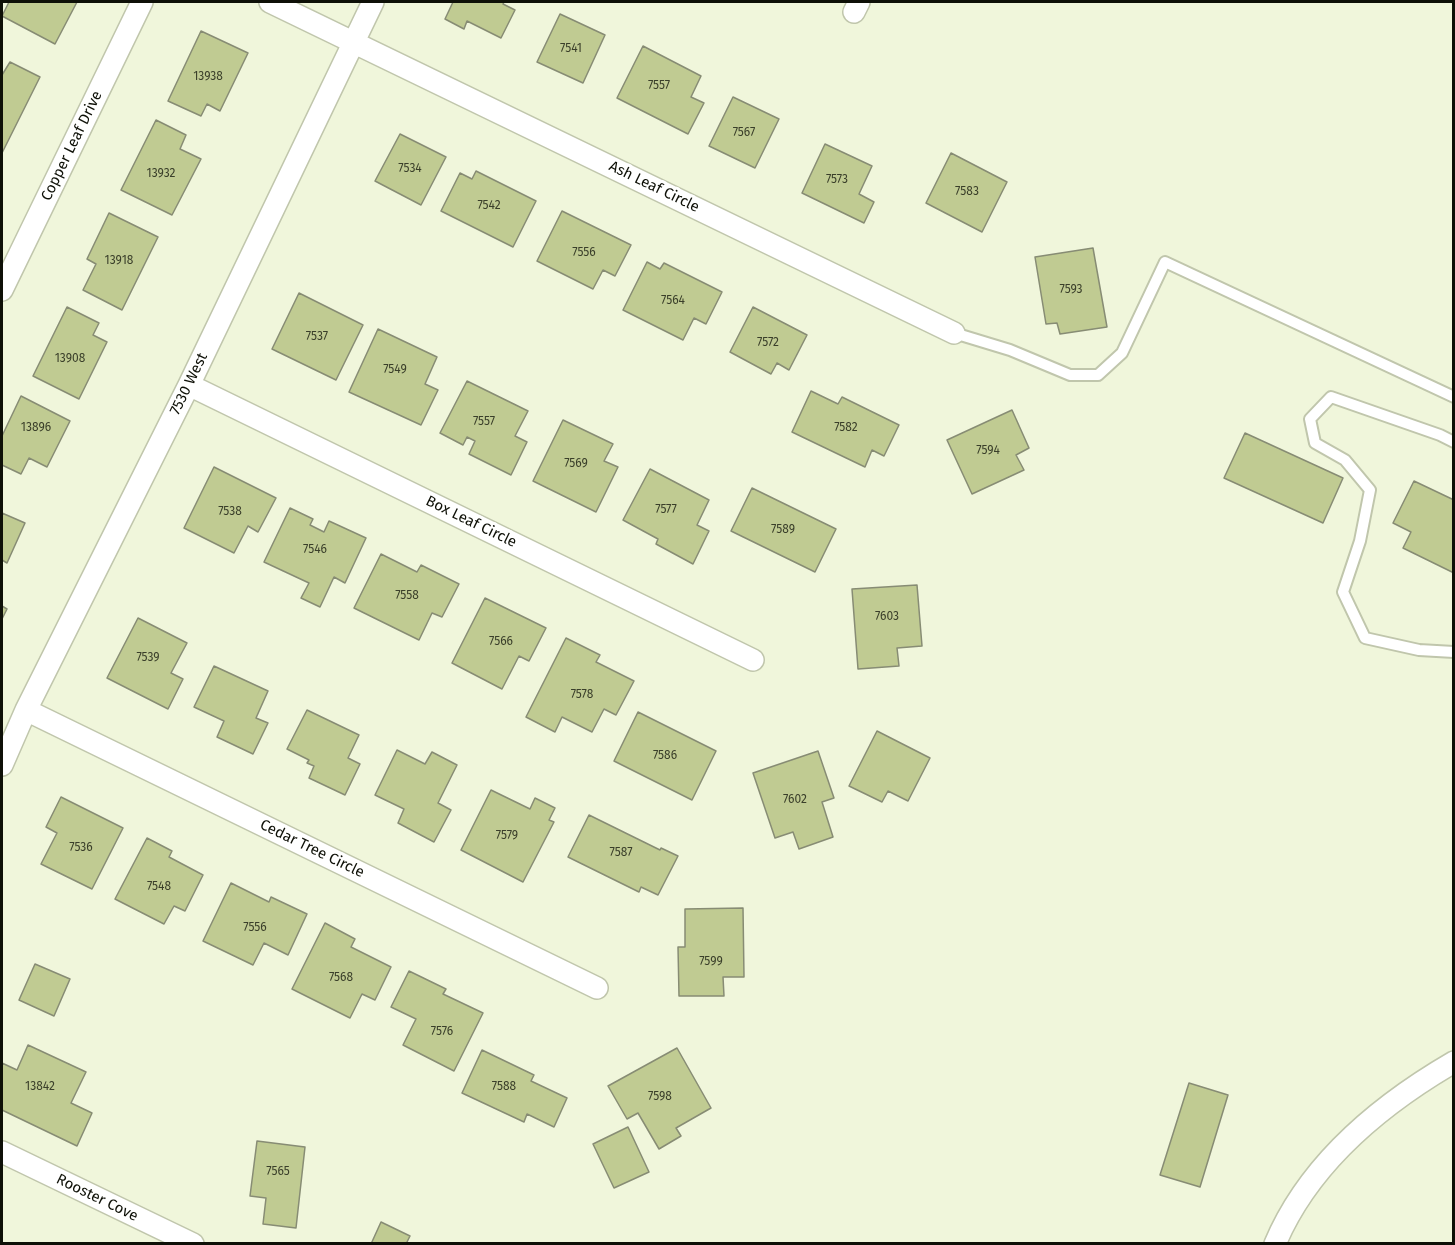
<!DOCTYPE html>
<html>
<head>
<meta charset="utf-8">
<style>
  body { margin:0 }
  #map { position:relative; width:1455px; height:1245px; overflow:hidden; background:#f0f6db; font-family:"Fira Sans",sans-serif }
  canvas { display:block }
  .frame { position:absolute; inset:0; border:3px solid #0e1007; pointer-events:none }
</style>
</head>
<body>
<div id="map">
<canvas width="1455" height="1245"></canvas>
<div class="frame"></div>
</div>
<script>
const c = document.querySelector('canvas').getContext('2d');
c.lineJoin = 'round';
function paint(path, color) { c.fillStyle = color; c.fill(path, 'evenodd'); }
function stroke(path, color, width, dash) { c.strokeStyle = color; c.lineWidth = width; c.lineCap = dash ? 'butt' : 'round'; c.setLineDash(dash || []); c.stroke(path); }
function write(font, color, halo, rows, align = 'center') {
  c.font = font + ' "Fira Sans",sans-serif'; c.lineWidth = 6; c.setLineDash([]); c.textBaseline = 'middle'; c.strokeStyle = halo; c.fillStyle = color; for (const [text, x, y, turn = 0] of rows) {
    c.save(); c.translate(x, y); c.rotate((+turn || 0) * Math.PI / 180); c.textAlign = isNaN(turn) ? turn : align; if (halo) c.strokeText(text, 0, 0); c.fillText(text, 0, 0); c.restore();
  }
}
const building = new Path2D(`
  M 9,2 L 77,2 L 55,44 L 2,16 Z
  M 453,2 L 504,2 L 503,4 L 515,10 L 501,38 L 467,21 L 464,29 L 445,19 Z
  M 560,14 L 605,35 L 583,83 L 537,62 Z
  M 201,31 L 248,53 L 220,111 L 207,104 L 201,116 L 168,101 Z
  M 643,46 L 701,76 L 691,97 L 704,103 L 688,134 L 617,98 Z
  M 10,62 L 40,77 L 2,153 L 2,75 Z
  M 733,97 L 779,119 L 755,168 L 709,146 Z
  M 156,120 L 186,135 L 180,149 L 201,159 L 172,215 L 121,190 Z
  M 400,134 L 446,157 L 421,205 L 375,181 Z
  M 825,144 L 872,166 L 859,194 L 874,202 L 864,223 L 802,193 Z
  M 951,153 L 1007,182 L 982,232 L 926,203 Z
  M 476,171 L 536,201 L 513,247 L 441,211 L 460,173 L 472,179 Z
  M 562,211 L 631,245 L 615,276 L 603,270 L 593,289 L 537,261 Z
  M 109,213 L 158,237 L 122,310 L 83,290 L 96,264 L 87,259 Z
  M 1093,248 L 1107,327 L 1060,334 L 1057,323 L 1046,324 L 1035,257 Z
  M 647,262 L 660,269 L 664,263 L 722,292 L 706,324 L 694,318 L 683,340 L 623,310 Z
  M 299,293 L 363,325 L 336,380 L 272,349 Z
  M 67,307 L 99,323 L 93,335 L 107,342 L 79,399 L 33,376 Z
  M 753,307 L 807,335 L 789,370 L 777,363 L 771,374 L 730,352 Z
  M 378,329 L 437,357 L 425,384 L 438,390 L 421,425 L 349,392 Z
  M 467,381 L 528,411 L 515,436 L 527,442 L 511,475 L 469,454 L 475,441 L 467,437 L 463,445 L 440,433 Z
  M 811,391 L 838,404 L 842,397 L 899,425 L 884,456 L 872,450 L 865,467 L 792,432 Z
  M 21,396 L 70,421 L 47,467 L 29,458 L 21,474 L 2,465 L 2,436 Z
  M 1012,410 L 1029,448 L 1016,455 L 1024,470 L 972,494 L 947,440 Z
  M 563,420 L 613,444 L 604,461 L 618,467 L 596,512 L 533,481 Z
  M 1245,433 L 1343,478 L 1323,523 L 1224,478 Z
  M 214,467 L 276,498 L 258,532 L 248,526 L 234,553 L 184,528 Z
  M 650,469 L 709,500 L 697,525 L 709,531 L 693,564 L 656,544 L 658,539 L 623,520 Z
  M 1414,481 L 1454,500 L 1454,573 L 1403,548 L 1411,532 L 1393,523 Z
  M 752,488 L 836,529 L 815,572 L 731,531 Z
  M 290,508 L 313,519 L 310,525 L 324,532 L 329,521 L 366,538 L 345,583 L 334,577 L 320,607 L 301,598 L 309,583 L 264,562 Z
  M 2,513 L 25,523 L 7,563 L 2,560 Z
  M 381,554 L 417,572 L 421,565 L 459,584 L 442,617 L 432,613 L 419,640 L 354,608 Z
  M 917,585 L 922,646 L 897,648 L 899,666 L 858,669 L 852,589 Z
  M 485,598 L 546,628 L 529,661 L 519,656 L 502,689 L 452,663 Z
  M 2,606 L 7,609 L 2,619 Z
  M 138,618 L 187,643 L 171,673 L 183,679 L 168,709 L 107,678 Z
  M 566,638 L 600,655 L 596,662 L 634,681 L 616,715 L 604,709 L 592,732 L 562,717 L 555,732 L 526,717 Z
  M 214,666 L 268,691 L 256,718 L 268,723 L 253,754 L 217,737 L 224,721 L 194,707 Z
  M 307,710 L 359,735 L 348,758 L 360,764 L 345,795 L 309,778 L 314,766 L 307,763 L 309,760 L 287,749 Z
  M 638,712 L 716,751 L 692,800 L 614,761 Z
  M 877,731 L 930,758 L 908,801 L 888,791 L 882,802 L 849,786 Z
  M 397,750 L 425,764 L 432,752 L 457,765 L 438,803 L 451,810 L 434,842 L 398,823 L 404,809 L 375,795 Z
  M 818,751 L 834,798 L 822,802 L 833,837 L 799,849 L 793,832 L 775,838 L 753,773 Z
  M 491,790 L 530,809 L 535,798 L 555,808 L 549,820 L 554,822 L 523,882 L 461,850 Z
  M 61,797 L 123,828 L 92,889 L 41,864 L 57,833 L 46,827 Z
  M 589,815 L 660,850 L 661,848 L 678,856 L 658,895 L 641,887 L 639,892 L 568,857 Z
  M 147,838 L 172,851 L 169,857 L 203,875 L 185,911 L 174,906 L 164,924 L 115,899 Z
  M 231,883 L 269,902 L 271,897 L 307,914 L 288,955 L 264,943 L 253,965 L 203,941 Z
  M 743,908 L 744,977 L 723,977 L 724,996 L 679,996 L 678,947 L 685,947 L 685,909 Z
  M 325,923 L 355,939 L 351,947 L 391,967 L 375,1000 L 362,994 L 350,1018 L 292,989 Z
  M 35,964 L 70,979 L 54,1016 L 19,1000 Z
  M 409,971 L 446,989 L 443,994 L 483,1013 L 454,1071 L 403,1045 L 416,1019 L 391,1007 Z
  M 28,1045 L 86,1072 L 71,1103 L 92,1113 L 77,1146 L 2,1110 L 2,1063 L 17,1070 Z
  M 677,1048 L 711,1108 L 676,1128 L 681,1136 L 659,1149 L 638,1113 L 627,1119 L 608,1086 Z
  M 482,1050 L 534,1075 L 531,1081 L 567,1098 L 554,1127 L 527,1114 L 524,1122 L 462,1093 Z
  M 1189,1083 L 1228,1095 L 1200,1187 L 1160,1175 Z
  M 628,1127 L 649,1172 L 614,1188 L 593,1144 Z
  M 257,1141 L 305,1147 L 296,1228 L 263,1224 L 266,1198 L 250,1196 Z
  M 381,1222 L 410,1236 L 406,1244 L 371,1244 Z`);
paint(building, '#c0cb92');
stroke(building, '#878c74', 1.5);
const service = new Path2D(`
  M 954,333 L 1010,350 L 1070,375 L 1098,375 L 1122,353 L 1165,262 L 1454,397
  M 1454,442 L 1440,435 L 1331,397 L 1310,419 L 1315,443 L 1345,460 L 1370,490 L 1360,541 L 1343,592 L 1365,638 L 1419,650 L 1454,652`);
const minor = new Path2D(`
  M 270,2 L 954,333
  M 854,12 L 859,2
  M 2,290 L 142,2
  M 189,385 L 753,660
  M 26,710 L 597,988
  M 2,765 L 26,710 L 189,385 L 373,2
  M 2,1152 L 193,1244
  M 1275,1244 C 1309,1163 1380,1105 1454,1062`);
stroke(service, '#c0c6ac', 14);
stroke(minor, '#c0c6ac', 24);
stroke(service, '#fff', 10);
stroke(minor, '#fff', 21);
write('12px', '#3a3f2a', null, [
  ["7541",571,49],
  ["13938",208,77],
  ["7557",659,86],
  ["7567",744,133],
  ["7534",410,169],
  ["13932",161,174],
  ["7573",837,180],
  ["7583",967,192],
  ["7542",489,206],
  ["7556",584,253],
  ["13918",119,261],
  ["7593",1071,290],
  ["7564",673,301],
  ["7537",317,337],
  ["7572",768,343],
  ["13908",70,359],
  ["7549",395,370],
  ["7557",484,422],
  ["13896",36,428],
  ["7582",846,428],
  ["7594",988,451],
  ["7569",576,464],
  ["7577",666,510],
  ["7538",230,512],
  ["7589",783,530],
  ["7546",315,550],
  ["7558",407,596],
  ["7603",887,617],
  ["7566",501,642],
  ["7539",148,658],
  ["7578",582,695],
  ["7586",665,756],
  ["7602",795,800],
  ["7579",507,836],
  ["7536",81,848],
  ["7587",621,853],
  ["7548",159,887],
  ["7556",255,928],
  ["7599",711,962],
  ["7568",341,978],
  ["7576",442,1032],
  ["13842",40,1087],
  ["7588",504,1087],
  ["7598",660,1097],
  ["7565",278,1172]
]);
write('15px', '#0e1007', '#fff', [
  ["Copper Leaf Drive",72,146,-64],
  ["Ash Leaf Circle",654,187,26],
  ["7530 West",189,384,-64],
  ["Box Leaf Circle",471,522,26],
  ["Cedar Tree Circle",312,849,26],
  ["Rooster Cove",97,1198,26]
]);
</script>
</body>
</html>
